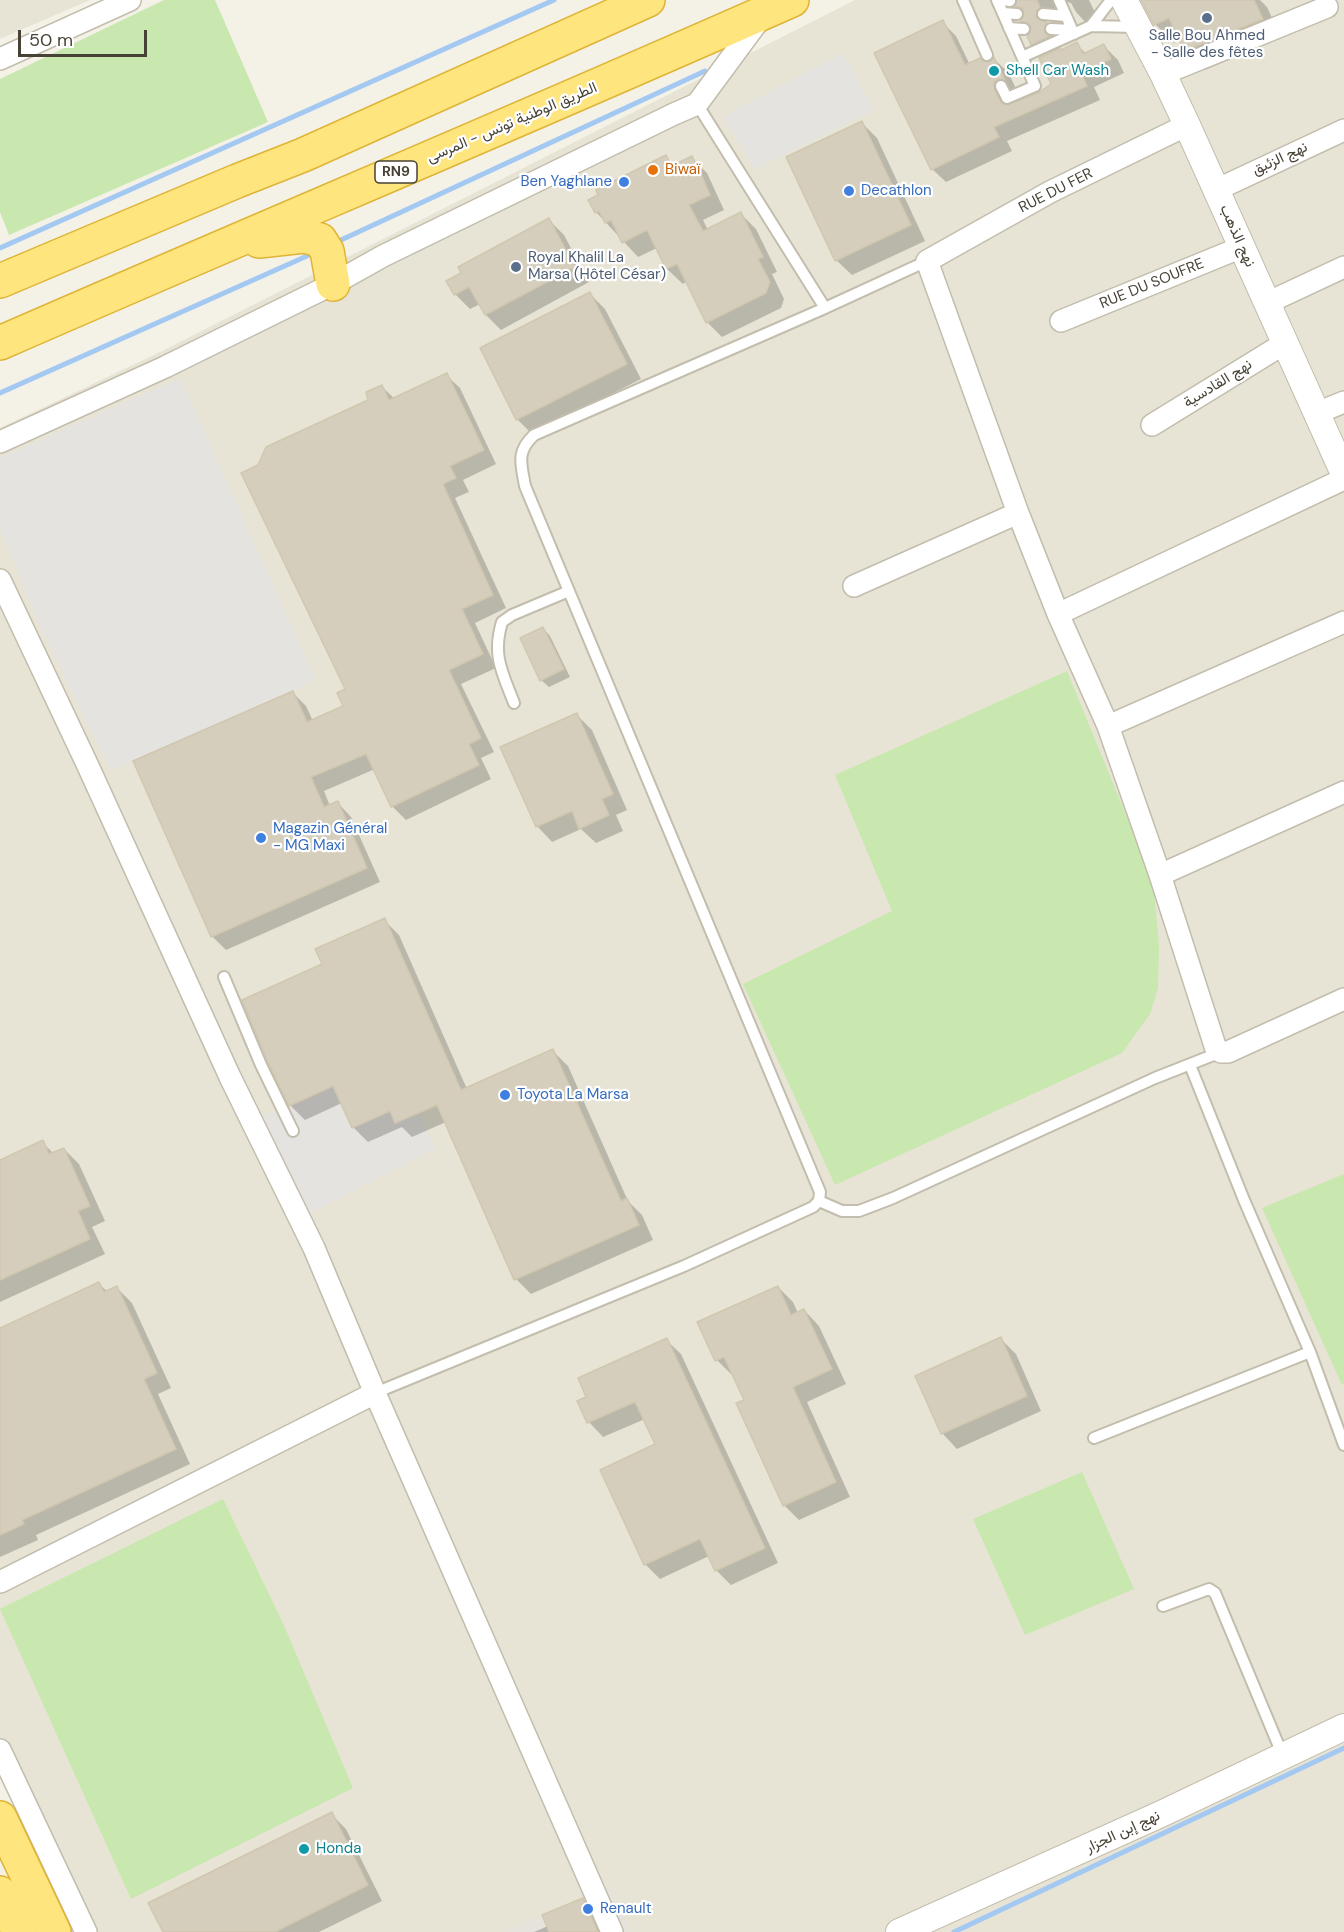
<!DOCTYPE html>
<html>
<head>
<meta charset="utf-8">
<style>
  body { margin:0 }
  #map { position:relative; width:1344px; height:1932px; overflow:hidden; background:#f4f1e7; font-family:"DM Sans",sans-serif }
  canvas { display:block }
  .scale { position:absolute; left:18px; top:30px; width:129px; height:27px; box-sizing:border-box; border:3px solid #474236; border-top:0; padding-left:8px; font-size:18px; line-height:21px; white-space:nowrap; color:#474236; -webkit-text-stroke:4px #fff; paint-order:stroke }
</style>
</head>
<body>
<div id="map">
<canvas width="1344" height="1932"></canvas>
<div class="scale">50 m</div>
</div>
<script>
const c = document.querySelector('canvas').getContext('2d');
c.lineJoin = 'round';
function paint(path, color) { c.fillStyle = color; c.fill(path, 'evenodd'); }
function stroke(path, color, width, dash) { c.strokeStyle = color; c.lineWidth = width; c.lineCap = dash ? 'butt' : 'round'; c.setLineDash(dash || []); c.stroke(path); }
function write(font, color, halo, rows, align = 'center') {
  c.font = font + ' "DM Sans",Vazirmatn,sans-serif'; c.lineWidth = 4.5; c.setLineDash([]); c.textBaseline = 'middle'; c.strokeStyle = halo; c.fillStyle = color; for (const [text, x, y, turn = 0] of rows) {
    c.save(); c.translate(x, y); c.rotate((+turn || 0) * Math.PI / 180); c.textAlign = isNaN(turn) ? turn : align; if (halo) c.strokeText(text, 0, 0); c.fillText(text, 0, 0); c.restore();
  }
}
paint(new Path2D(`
  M 0,0 L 90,0 L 0,39 Z
  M 855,0 L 1344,0 L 1344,1932 L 83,1932 L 0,1743 L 0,428 L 160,352 Z`), '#e8e4d5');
paint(new Path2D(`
  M 609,1886 L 630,1932 L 504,1932 Z`), '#e6e2dc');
paint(new Path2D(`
  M 164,0 L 215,0 L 268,122 L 9,235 L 0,212 L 0,79 Z
  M 1067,671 L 1153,881 L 1159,945 L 1158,988 L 1150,1014 L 1122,1053 L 835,1185 L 743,984 L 892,911 L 835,775 Z
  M 1344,1174 L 1344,1384 L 1342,1385 L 1262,1208 Z
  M 1082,1472 L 1134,1589 L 1025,1635 L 973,1519 Z
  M 223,1499 L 282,1621 L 353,1788 L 131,1899 L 0,1609 Z`), '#c8e8af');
paint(new Path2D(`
  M 843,53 L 874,110 L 755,169 L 723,117 Z
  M 180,378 L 316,680 L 111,771 L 41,628 L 0,529 L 0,458 Z
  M 333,1086 L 352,1128 L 390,1111 L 419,1112 L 435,1149 L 305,1216 L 263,1116 Z`), '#e5e3df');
paint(new Path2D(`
  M 1016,0 L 1089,0 L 1097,17 L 1086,23 L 1076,12 L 1071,3 L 1067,2 L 1062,6 L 1061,10 L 1049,16 L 1046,23 L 1056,33 L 1053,40 L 1058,47 L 1043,54 L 1033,44 L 1032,31 L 1022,21 L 1025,14 L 1017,6 Z
  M 1143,0 L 1260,0 L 1267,7 L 1281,38 L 1205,70 L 1186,51 L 1181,40 L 1174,43 L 1155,24 Z
  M 942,22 L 956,36 L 970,65 L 990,64 L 994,59 L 1008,72 L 1018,93 L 1008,97 L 1009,106 L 1039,94 L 1053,85 L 1077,44 L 1086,54 L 1104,46 L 1118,60 L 1124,73 L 1094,87 L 1100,100 L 1007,141 L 1012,151 L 946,182 L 932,169 Z
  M 862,123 L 877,138 L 925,241 L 852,275 L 836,260 Z
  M 666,157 L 675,166 L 692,158 L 707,173 L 724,210 L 703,220 L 708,230 L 741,214 L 756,229 L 777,272 L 772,274 L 784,299 L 781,308 L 722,337 L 707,322 L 687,281 L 683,284 L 667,269 L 657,248 L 638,257 L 596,212 Z
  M 549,220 L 564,235 L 589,282 L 501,330 L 486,315 L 480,304 L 470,309 L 455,294 Z
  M 590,294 L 605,309 L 641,379 L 532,434 L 517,419 Z
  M 446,375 L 460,388 L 496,464 L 463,480 L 469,492 L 455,498 L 506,608 L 475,623 L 496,668 L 461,684 L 494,752 L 481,758 L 491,779 L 406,820 L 392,806 L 375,769 L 324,791 L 330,806 L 338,803 L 351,817 L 380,882 L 226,950 L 212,936 L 293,693 L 306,706 L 313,721 L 345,707 L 347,690 L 259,466 L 369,401 L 382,387 L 395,399 Z
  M 543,628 L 550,636 L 570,677 L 549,687 L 541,680 Z
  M 577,715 L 592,730 L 627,810 L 616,815 L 623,831 L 596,843 L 581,829 L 552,842 L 537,826 Z
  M 384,920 L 399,935 L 467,1089 L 553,1051 L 568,1066 L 628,1201 L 642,1215 L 653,1240 L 531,1294 L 516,1279 L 446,1122 L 412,1137 L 402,1127 L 368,1142 L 353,1127 L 342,1103 L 305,1120 L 290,1105 L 324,965 Z
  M 42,1142 L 54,1154 L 64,1149 L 79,1164 L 105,1221 L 92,1227 L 105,1254 L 0,1302 L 0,1161 Z
  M 99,1284 L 108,1292 L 117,1288 L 132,1303 L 171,1388 L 158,1394 L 190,1464 L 36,1535 L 38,1540 L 0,1557 L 0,1329 Z
  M 778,1287 L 793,1302 L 798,1313 L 804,1310 L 819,1326 L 846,1384 L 807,1402 L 850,1497 L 799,1520 L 784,1505 L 746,1400 L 734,1374 L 732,1375 L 717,1360 Z
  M 1001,1339 L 1016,1354 L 1041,1411 L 957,1449 L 942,1433 L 917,1377 Z
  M 666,1340 L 681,1354 L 778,1563 L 731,1585 L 716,1570 L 709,1556 L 660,1579 L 645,1564 L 657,1445 L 645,1419 L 603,1437 L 589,1422 Z
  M 331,1814 L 346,1829 L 382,1901 L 319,1932 L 164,1932 Z
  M 583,1899 L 593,1909 L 603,1932 L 534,1932 L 548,1926 Z`), '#0003');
stroke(new Path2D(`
  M 341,240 L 705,71
  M 0,248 L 554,0
  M 0,393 L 316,252
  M 954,1932 L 1344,1748`), '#a3c8f1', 5);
const building = new Path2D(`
  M 1017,0 L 1037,0 L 1040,7 L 1037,10 L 1036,17 L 1039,20 L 1047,22 L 1044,29 L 1045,33 L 1050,36 L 1031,45 L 1027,36 L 1030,33 L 1031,26 L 1028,23 L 1020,21 L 1024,14 L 1022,8 L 1015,6 Z
  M 1141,0 L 1254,0 L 1263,19 L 1184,51 L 1169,18 L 1154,25 Z
  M 943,20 L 965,65 L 980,58 L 983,61 L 989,62 L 994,57 L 1005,80 L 997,80 L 994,82 L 994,89 L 1001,102 L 1006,105 L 1038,93 L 1051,84 L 1039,58 L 1060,48 L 1061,50 L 1077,42 L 1083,54 L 1104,44 L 1111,59 L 1081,72 L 1087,86 L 994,127 L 999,137 L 931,170 L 874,53 Z
  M 862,121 L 911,225 L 835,261 L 786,157 Z
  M 666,155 L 672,166 L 692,156 L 702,176 L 710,195 L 689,205 L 703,231 L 741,212 L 763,257 L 758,259 L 770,282 L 766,293 L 706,323 L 677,264 L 666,269 L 647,230 L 622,243 L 611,220 L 605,223 L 599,211 L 595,213 L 588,200 L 598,195 L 596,190 Z
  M 549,218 L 575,267 L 485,315 L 469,287 L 454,295 L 446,281 L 461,273 L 458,267 Z
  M 590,292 L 627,364 L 516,420 L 480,348 Z
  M 447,373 L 484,450 L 450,466 L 456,478 L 443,484 L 493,595 L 462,609 L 483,654 L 449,670 L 481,738 L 469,744 L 479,765 L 391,807 L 366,754 L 311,777 L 324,807 L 338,801 L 367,868 L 211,937 L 133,761 L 293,691 L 307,722 L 343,706 L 337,693 L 345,689 L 241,473 L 258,465 L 266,447 L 368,400 L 366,392 L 382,385 L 389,400 Z
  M 543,627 L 564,669 L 540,681 L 520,638 Z
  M 577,713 L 613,794 L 602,799 L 609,815 L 579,829 L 572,811 L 536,827 L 500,747 Z
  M 385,918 L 461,1090 L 553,1049 L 621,1201 L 627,1198 L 639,1225 L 514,1280 L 437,1105 L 395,1123 L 390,1111 L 352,1128 L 333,1086 L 289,1106 L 268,1062 L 242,1000 L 322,964 L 315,949 Z
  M 43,1140 L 49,1154 L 64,1148 L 90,1206 L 78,1211 L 90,1239 L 0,1280 L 0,1160 Z
  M 99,1282 L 104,1292 L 117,1286 L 157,1373 L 144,1379 L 176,1449 L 22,1520 L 24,1524 L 0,1535 L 0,1328 Z
  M 778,1286 L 791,1315 L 804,1309 L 832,1369 L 793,1387 L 836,1482 L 783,1506 L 736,1403 L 744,1400 L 724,1357 L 715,1361 L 697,1322 Z
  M 1001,1337 L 1027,1396 L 941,1434 L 915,1376 Z
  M 667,1338 L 765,1548 L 715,1571 L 700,1539 L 644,1565 L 600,1470 L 655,1444 L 635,1402 L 587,1423 L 577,1401 L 586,1397 L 578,1378 Z
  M 332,1812 L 368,1885 L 275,1932 L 163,1932 L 148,1903 Z
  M 583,1898 L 598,1932 L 549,1932 L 542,1915 Z`);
paint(building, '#d5cebc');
stroke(building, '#d0c7af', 1.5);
const service = new Path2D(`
  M 963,0 L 987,55
  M 997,0 L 1035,86 L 1007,98 L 1001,86
  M 1004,0 L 1010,1
  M 1059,0 L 1074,34
  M 1003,13 L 1017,14
  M 1043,14 L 1066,16
  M 1091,26 L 1111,0
  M 1009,28 L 1024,29
  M 1051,29 L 1072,30
  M 1022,57 L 1091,26 L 1136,27
  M 697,104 L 825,308
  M 514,703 C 502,672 492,655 502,622 L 512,615 L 569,591
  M 224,977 L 261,1065 L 293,1131
  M 1190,1065 L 1244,1200 L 1310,1352 L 1344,1445
  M 819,1201 L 842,1211 L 859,1211 L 893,1198 L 1155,1078 L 1221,1052
  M 375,1393 L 684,1266 L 813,1207 L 819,1201 L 820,1192 L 525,486 C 521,463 516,452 534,435 L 825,308 L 927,261
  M 1094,1438 L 1310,1352
  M 1163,1606 L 1209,1589 L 1215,1593 L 1283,1756`);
const minor = new Path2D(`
  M 0,59 L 130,0
  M 1163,74 L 1327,7
  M 1187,125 L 1050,192 L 927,261 L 1018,513 L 1058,614 L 1108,726 L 1160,875 L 1216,1049 L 1221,1052 L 1228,1052 L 1344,999
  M 1216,190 L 1344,130
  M 1267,303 L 1344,267
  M 1061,321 L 1242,247
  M 1317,413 L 1344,402
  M 1152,425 L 1285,343
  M 0,442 L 165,367 L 333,284 L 383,256 L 674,114 L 697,104 L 762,16
  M 0,580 L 88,766 L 230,1077 L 314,1248 L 375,1393 L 612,1932
  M 854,586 L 1018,513
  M 1058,614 L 1344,479
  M 1108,726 L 1344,622
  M 1160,875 L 1344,792
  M 0,1582 L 375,1393
  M 0,1750 L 86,1932`);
const tertiary = new Path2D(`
  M 1124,0 L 1163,74 L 1187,125 L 1344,474
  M 899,1932 L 1161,1814 L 1344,1727`);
const trunk = new Path2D(`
  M 259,241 L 304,236 L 320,240 L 327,251 L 333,284
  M 0,281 L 237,181 L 303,155 L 648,0
  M 0,343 C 263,228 529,117 792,0
  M 0,1818 L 54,1932
  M 0,1893 L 19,1932`);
stroke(service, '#c2bdac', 14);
stroke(minor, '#c2bdac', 24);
stroke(tertiary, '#c2bdac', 28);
stroke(trunk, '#dfb436', 36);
stroke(service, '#fff', 10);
stroke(minor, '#fff', 21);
stroke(tertiary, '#fff', 26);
stroke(trunk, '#ffe57e', 33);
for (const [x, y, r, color] of [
  [1207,18,6,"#5c6f8a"],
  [994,71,6,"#0f9aa8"],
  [653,170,6,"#e8710a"],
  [624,182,6,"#3f7fe0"],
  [849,191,6,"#3f7fe0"],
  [516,267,6,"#5c6f8a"],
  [261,838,6,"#3f7fe0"],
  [505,1095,6,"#3f7fe0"],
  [304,1849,6,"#0f9aa8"],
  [588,1909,6,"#3f7fe0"]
]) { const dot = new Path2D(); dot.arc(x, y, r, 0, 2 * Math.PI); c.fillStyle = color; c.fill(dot); stroke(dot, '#fff', 2); }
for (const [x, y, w] of [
  [396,172,42]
]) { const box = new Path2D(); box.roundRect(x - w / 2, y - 11, w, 22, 4.5); c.fillStyle = '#fff'; c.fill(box); stroke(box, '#474236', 1.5); }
write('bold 14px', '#474236', null, [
  ["RN9",396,172]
]);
write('15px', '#4e5e75', '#fff', [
  ["Salle Bou Ahmed",1207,36],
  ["- Salle des fêtes",1207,53],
  ["Royal Khalil La",528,258,"left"],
  ["Marsa (Hôtel César)",528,275,"left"]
]);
write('15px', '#0d838f', '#fff', [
  ["Shell Car Wash",1006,71],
  ["Honda",316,1849]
], 'left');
write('15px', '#474236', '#fff', [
  ["الطريق الوطنية تونس - المرسى",512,123,-23],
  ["نهج الزئبق",1280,159,-25],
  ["RUE DU FER",1056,191,-27],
  ["نهج الذهب",1237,236,66],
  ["RUE DU SOUFRE",1152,284,-22],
  ["نهج القادسية",1218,384,-32],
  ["نهج إبن الجزار",1123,1832,-25]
]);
write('15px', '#c56008', '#fff', [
  ["Biwaï",665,170]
], 'left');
write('15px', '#366cbe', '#fff', [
  ["Ben Yaghlane",612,182,"right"],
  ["Decathlon",861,191],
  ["Magazin Général",273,829],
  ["- MG Maxi",273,846],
  ["Toyota La Marsa",517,1095],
  ["Renault",600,1909]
], 'left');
</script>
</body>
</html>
